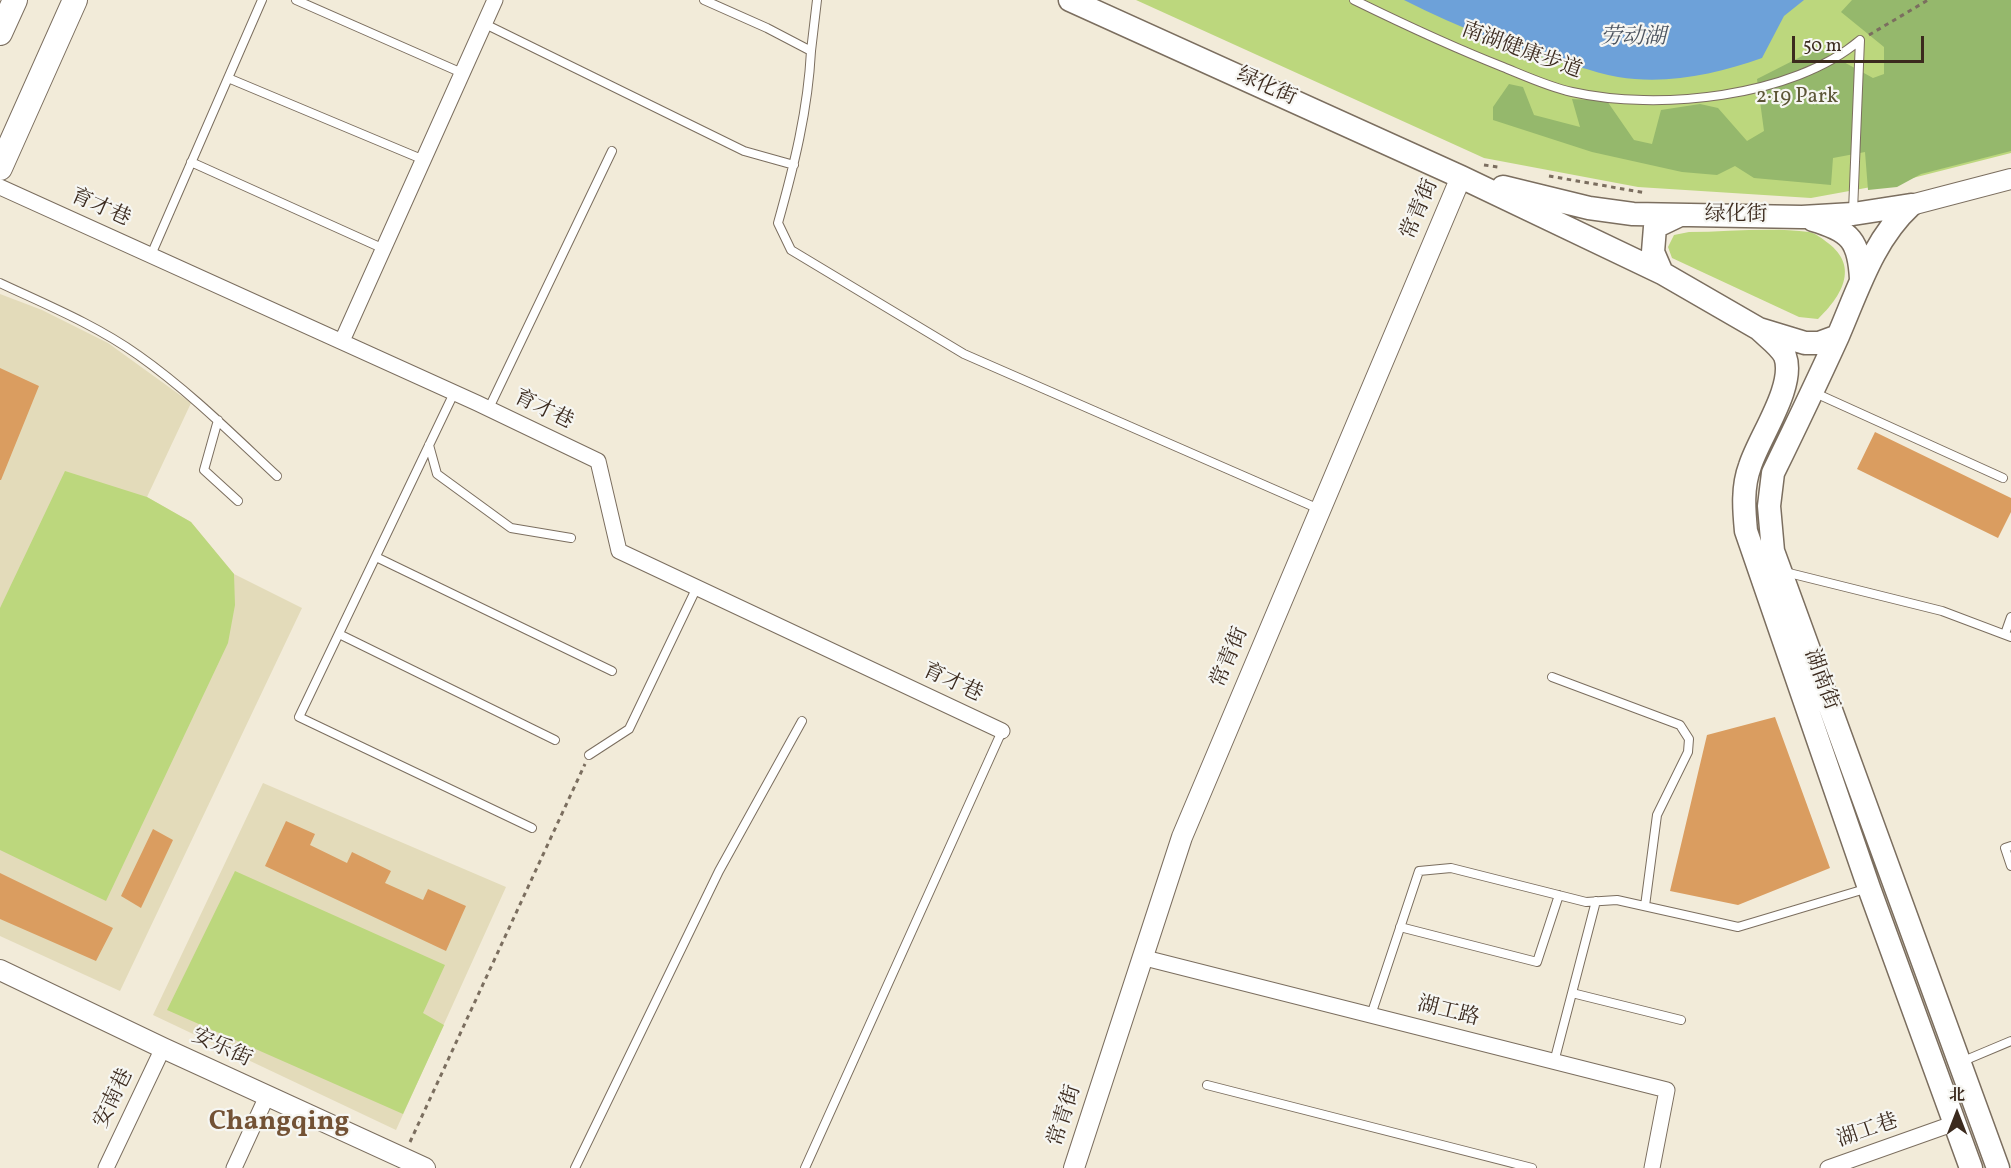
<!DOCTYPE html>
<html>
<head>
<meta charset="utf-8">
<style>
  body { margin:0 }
  #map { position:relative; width:2011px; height:1168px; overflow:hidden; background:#f2ebd9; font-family:Vollkorn,"Noto Serif SC",serif }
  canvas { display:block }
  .north { position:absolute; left:1927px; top:1084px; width:60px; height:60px; -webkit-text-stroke:4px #f6f6f2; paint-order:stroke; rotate:0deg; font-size:16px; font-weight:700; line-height:24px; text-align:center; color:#3b2a1e }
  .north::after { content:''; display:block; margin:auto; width:21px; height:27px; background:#3b2a1e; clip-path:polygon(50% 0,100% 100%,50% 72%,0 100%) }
  .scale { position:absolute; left:1792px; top:36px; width:132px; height:27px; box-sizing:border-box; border:3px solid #3b2a1e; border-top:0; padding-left:8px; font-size:18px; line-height:21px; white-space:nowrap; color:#3b2a1e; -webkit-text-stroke:4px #f6f6f2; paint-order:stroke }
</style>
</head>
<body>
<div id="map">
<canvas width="2011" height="1168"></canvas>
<div class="north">北</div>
<div class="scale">50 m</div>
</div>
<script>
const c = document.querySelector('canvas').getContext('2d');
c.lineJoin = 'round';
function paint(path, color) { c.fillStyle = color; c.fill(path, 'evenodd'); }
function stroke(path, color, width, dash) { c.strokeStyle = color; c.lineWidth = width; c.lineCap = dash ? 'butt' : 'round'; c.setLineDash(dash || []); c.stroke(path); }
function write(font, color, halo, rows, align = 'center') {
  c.font = font + ' Vollkorn,"Noto Serif SC",serif'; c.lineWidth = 4.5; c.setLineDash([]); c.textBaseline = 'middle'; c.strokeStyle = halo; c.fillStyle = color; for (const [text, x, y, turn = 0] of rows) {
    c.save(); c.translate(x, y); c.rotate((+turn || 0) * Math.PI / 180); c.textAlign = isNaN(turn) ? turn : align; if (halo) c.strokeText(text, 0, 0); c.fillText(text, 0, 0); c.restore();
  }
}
paint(new Path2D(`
  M 0,294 L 42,310 L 108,343 L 191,403 L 147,497 L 191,522 L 234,574 L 302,608 L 120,991 L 0,936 Z
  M 263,783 L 506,887 L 396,1130 L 153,1015 Z`), '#e3dbba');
paint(new Path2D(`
  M 1136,0 L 2011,0 L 2011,153 L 1893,183 L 1811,198 L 1638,187 L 1484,158 Z
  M 1689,232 C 1728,232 1770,227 1809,232 C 1815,233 1823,239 1828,243 C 1860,267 1841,297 1818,319 L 1799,317 L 1672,258 L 1668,247 L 1674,235 Z
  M 65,471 L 147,497 L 191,522 L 234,574 L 235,605 L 228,643 L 106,901 L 0,850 L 0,608 Z
  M 235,871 L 445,965 L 423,1013 L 444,1025 L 403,1114 L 167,1010 Z`), '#bcd77d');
paint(new Path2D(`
  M 1852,0 L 2011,0 L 2011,151 L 1921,174 L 1897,187 L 1868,190 L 1865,152 L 1833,158 L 1831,185 L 1754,178 L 1735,166 L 1717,175 L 1682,172 L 1592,152 L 1493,120 L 1493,107 L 1509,84 L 1523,87 L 1534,115 L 1580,127 L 1572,99 L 1607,101 L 1634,140 L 1652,144 L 1661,110 L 1700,104 L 1718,108 L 1747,141 L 1764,131 L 1757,79 L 1818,48 L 1873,78 L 1884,74 L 1884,47 L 1841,12 Z`), '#95b86c');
paint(new Path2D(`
  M 1404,0 L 1804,0 L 1784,16 L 1762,58 C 1717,74 1667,85 1618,77 C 1605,75 1591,70 1579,67 C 1518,51 1459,28 1404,0 Z`), '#6da1d9');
paint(new Path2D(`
  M 0,368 L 39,386 L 1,480 L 0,480 Z
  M 1875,432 L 2011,498 L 2011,512 L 1998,538 L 1857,469 Z
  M 1775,717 L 1830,868 L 1738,905 L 1670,891 L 1707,735 Z
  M 286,821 L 315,834 L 310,845 L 347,863 L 352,852 L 391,871 L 385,883 L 423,900 L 428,889 L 466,906 L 446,951 L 265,866 Z
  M 153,829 L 173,840 L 141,908 L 121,896 Z
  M 0,873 L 113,928 L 96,961 L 0,919 Z`), '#da9d60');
const service = new Path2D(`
  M 296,0 L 462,73
  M 704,0 L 767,28 L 811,51 C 808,110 794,166 778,223 L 791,250 L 964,354 L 1319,509
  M 1354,0 C 1403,24 1452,47 1503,67 C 1525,76 1549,87 1572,92 C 1657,111 1792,98 1860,40 L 1853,211
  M 485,24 L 744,151 L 794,165
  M 811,51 L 817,0
  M 228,78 L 424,160
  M 191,162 L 384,249
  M 151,255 L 262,0
  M 0,283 C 47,305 96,325 138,355 C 189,391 232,434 277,476
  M 1813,392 L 2003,478
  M 454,393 L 299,717 L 532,828
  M 489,408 L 612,151
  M 218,420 L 204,470 L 238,501
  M 429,445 L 437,474 L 511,528 L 571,538
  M 376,557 L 612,671
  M 1785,572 L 1942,611 L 2011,637
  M 339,634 L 555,740
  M 2005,634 L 2011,617
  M 1552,677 L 1680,725 L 1689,739 L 1688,752 L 1657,815 L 1645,906
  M 589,755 L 629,729 L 697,587
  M 2011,846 L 2005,848 L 2011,866
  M 1400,927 L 1537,962 L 1559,895
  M 1572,993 L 1681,1020
  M 1371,1015 L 1419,871 L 1451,868 L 1586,902 L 1617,900 L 1738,927 L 1865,889
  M 1554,1062 L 1596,901
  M 1961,1062 L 2011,1041
  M 1207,1085 L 1532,1168
  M 575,1168 L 719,871 L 802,721
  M 805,1168 L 1002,731`);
const minor = new Path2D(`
  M 0,187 L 477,403 L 598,461 L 619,551 L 1002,731
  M 342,341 L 495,0
  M 1141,957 L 1667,1090 L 1652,1168
  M 106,1168 L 163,1048
  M 234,1168 L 267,1096
  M 1828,1168 L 1955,1123`);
const tertiary = new Path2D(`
  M 1911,205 L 2011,179
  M 0,970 L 163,1048 L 425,1168
  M 1074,1168 L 1182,837 L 1461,177`);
const secondary = new Path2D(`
  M 1070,0 L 1461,177 L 1662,273 L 1759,329 L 1805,343 L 1819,343 L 1838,336
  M 1503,187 L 1589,208 L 1633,214 L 1802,217 L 1853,214 L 1911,205
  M 1911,205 C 1873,240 1858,290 1838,336 C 1817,382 1795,428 1773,473 L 1769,506 L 1773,551 L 1998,1168
  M 1813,220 C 1851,231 1859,241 1861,279
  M 1662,273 L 1653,252 L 1655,227 L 1678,216
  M 1759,329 C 1767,337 1780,346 1785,356 C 1796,386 1759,437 1750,466 C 1742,487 1744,510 1746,531 L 1869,888 L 1971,1168`);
const primary = new Path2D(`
  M 0,33 L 15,0
  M 0,168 L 75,0`);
stroke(service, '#7b6e5f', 10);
stroke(minor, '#7b6e5f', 17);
stroke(tertiary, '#7b6e5f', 22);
stroke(secondary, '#7b6e5f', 25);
stroke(primary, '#7b6e5f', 26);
stroke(new Path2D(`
  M 1869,35 L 1928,0
  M 1484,165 L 1498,167
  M 1549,176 L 1646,193
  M 410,1142 L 585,764`), '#7b6e5f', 3, [4.5, 4.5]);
stroke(service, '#fff', 8);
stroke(minor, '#fff', 15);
stroke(tertiary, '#fff', 20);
stroke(secondary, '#fff', 22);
stroke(primary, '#fff', 24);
write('21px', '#3b2a1e', '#f6f6f2', [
  ["南湖健康步道",1521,52,20],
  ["绿化街",1266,88,24],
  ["育才巷",100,209,24],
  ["常青街",1421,210,-67],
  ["绿化街",1736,216],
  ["育才巷",543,411,26],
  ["常青街",1231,658,-67],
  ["湖南街",1820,680,70],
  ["育才巷",952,684,25],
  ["湖工路",1448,1013,14],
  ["安乐街",221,1049,25],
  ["安南巷",115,1099,-64],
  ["常青街",1066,1116,-72],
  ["湖工巷",1868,1132,-19]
]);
write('21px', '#5b5536', '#f6f6f2', [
  ["2·19 Park",1797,98]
]);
write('italic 22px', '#4c545f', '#f6f6f2', [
  ["劳动湖",1633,39]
]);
write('bold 27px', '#735235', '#f6f6f2', [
  ["Changqing",279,1124]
]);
</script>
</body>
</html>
